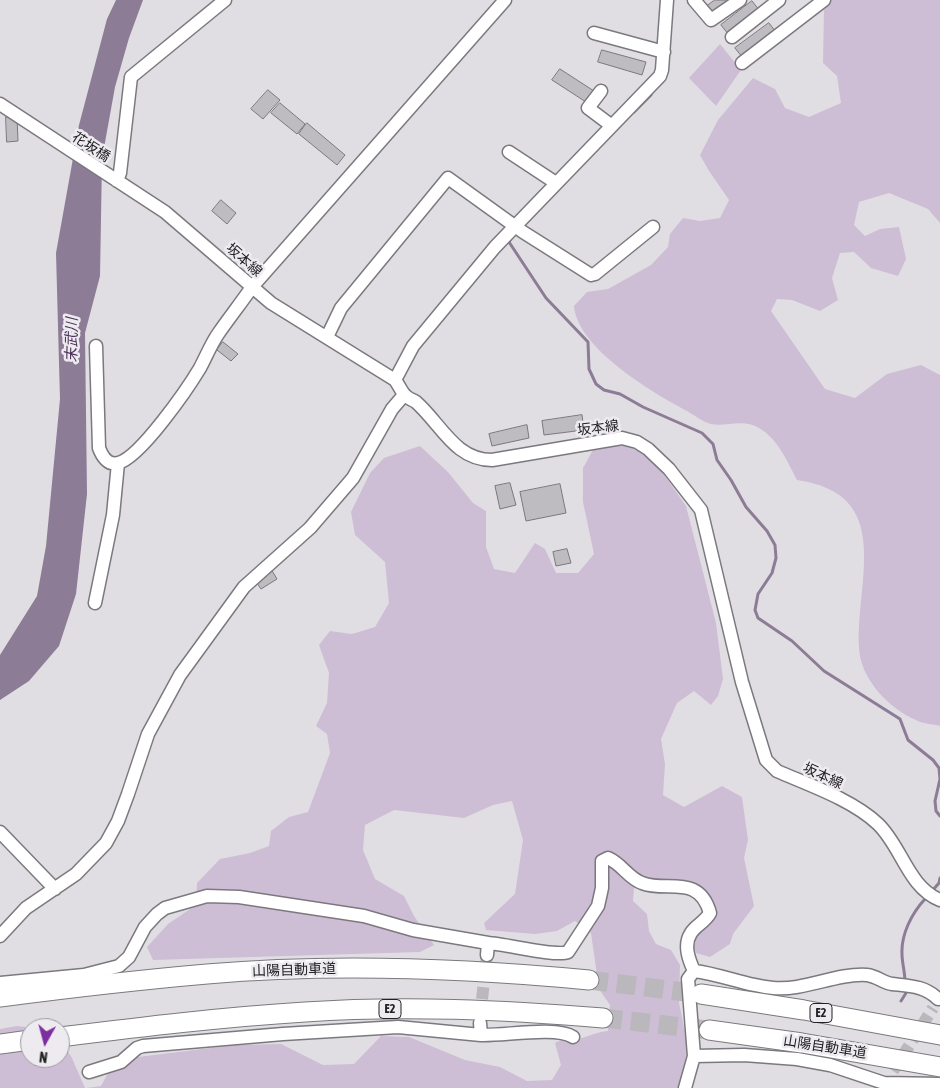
<!DOCTYPE html>
<html>
<head>
<meta charset="utf-8">
<style>
  body { margin:0 }
  #map { position:relative; width:940px; height:1088px; overflow:hidden; background:#e1dee3; font-family:"Asap Condensed",sans-serif }
  canvas { display:block }
  .north { position:absolute; left:20px; top:1018px; width:50px; height:50px; box-sizing:border-box; background:#eeebf0; border:1px solid #9c9a9e; border-radius:50%; rotate:187deg; font-size:14px; font-weight:700; line-height:20px; text-align:center; color:#222123 }
  .north::after { content:''; display:block; margin:auto; width:18px; height:22px; background:#7d2fa0; clip-path:polygon(50% 0,100% 100%,50% 72%,0 100%) }
</style>
</head>
<body>
<div id="map">
<canvas width="940" height="1088"></canvas>
<div class="north">N</div>
</div>
<script>
const c = document.querySelector('canvas').getContext('2d');
c.lineJoin = 'round';
function paint(path, color) { c.fillStyle = color; c.fill(path, 'evenodd'); }
function stroke(path, color, width, dash) { c.strokeStyle = color; c.lineWidth = width; c.lineCap = dash ? 'butt' : 'round'; c.setLineDash(dash || []); c.stroke(path); }
function write(font, color, halo, rows, align = 'center') {
  c.font = font + ' "Asap Condensed","Noto Sans JP",sans-serif'; c.lineWidth = 5; c.setLineDash([]); c.textBaseline = 'middle'; c.strokeStyle = halo; c.fillStyle = color; for (const [text, x, y, turn = 0] of rows) {
    c.save(); c.translate(x, y); c.rotate((+turn || 0) * Math.PI / 180); c.textAlign = isNaN(turn) ? turn : align; if (halo) c.strokeText(text, 0, 0); c.fillText(text, 0, 0); c.restore();
  }
}
paint(new Path2D(`
  M 829,0 L 940,0 L 940,223 L 928,209 L 889,193 L 859,202 L 854,225 L 865,236 L 880,229 L 899,227 L 906,259 L 898,276 L 871,268 L 854,252 L 840,253 L 832,278 L 838,300 L 820,311 L 792,300 L 777,299 L 771,311 L 825,389 L 855,398 L 887,374 L 921,365 L 940,375 L 940,726 C 933,724 924,724 918,721 C 889,709 860,679 859,647 C 856,580 895,494 797,480 C 787,461 778,439 759,428 C 744,418 726,427 711,424 C 703,422 694,415 687,411 C 653,393 577,348 574,306 L 587,292 L 608,289 L 651,265 L 668,247 L 670,234 L 683,218 L 700,221 L 720,218 L 729,200 L 709,171 L 700,155 L 718,120 L 753,78 L 775,89 L 785,108 L 809,117 L 841,103 L 837,76 L 823,63 L 824,10 Z
  M 720,44 L 741,70 L 716,106 L 689,78 Z
  M 624,445 L 643,453 L 663,473 L 686,506 L 716,623 L 723,679 L 718,696 L 711,705 L 694,691 L 677,703 L 661,739 L 665,764 L 663,795 L 684,807 L 722,786 L 742,797 L 748,840 L 744,858 L 754,906 L 733,934 L 730,944 L 710,957 L 696,953 L 691,941 L 712,903 L 656,883 L 634,888 L 633,901 L 647,914 L 649,931 L 656,944 L 671,950 L 680,965 L 679,1003 L 688,1046 L 680,1088 L 86,1088 L 101,1086 L 108,1073 L 130,1058 L 235,1045 L 281,1044 L 323,1065 L 354,1064 L 381,1036 L 409,1037 L 465,1060 L 500,1067 L 527,1081 L 552,1080 L 561,1065 L 555,1043 C 564,1037 569,1041 579,1039 C 589,1036 597,1032 608,1031 L 610,1005 L 599,989 L 591,933 L 575,921 L 557,931 L 535,934 L 486,930 L 484,923 L 515,894 L 523,840 L 512,801 L 493,805 L 464,818 L 394,810 L 365,825 L 363,850 L 375,879 L 404,896 L 414,916 L 434,945 L 420,952 L 153,960 L 147,947 L 168,924 L 196,905 L 197,883 L 220,859 L 250,853 L 269,846 L 271,831 L 289,817 L 308,812 L 330,753 L 327,734 L 316,726 L 327,703 L 329,673 L 319,645 L 330,631 L 352,634 L 375,627 L 389,603 L 385,562 L 355,535 L 351,512 L 370,473 L 384,458 L 420,446 L 448,472 L 473,503 L 486,511 L 486,547 L 494,569 L 515,573 L 535,543 L 545,549 L 556,573 L 578,573 L 594,554 L 583,502 L 583,468 L 594,448 Z
  M 17,1026 L 35,1028 L 30,1028 L 30,1058 L 60,1058 L 60,1041 L 71,1056 L 85,1088 L 0,1088 L 0,1029 Z`), '#cdbed6');
paint(new Path2D(`
  M 116,0 L 143,0 L 129,38 L 115,87 L 102,159 L 100,276 L 85,333 L 87,494 L 76,594 L 59,646 L 29,681 L 0,700 L 0,655 L 37,596 L 46,546 L 60,399 L 56,253 L 79,125 L 107,19 Z`), '#8c7c96');
stroke(new Path2D(`
  M 634,112 L 651,95
  M 510,240 L 509,242 L 546,298 L 588,342 L 589,369 L 596,384 L 604,390 L 620,394 L 643,407 L 702,433 L 713,444 L 717,460 L 731,480 L 746,507 L 767,531 L 775,545 L 776,558 L 772,573 L 758,594 L 755,610 L 758,618 L 792,641 L 824,671 L 900,719 L 908,740 L 933,760 L 939,768 L 940,779 L 935,801 L 936,811 L 940,816
  M 932,891 L 939,883 L 940,878
  M 905,982 C 905,972 902,963 902,954 C 901,934 912,913 925,899
  M 901,1001 L 906,993 L 905,988`), '#8c7c96', 3);
const building = new Path2D(`
  M 715,0 L 733,0 L 713,14 L 707,6 Z
  M 752,1 L 760,11 L 729,35 L 721,25 Z
  M 769,23 L 776,32 L 742,57 L 735,48 Z
  M 602,50 L 646,62 L 642,75 L 598,62 Z
  M 560,69 L 594,91 L 586,102 L 552,80 Z
  M 268,90 L 280,100 L 263,119 L 251,109 Z
  M 280,103 L 305,124 L 297,134 L 271,113 Z
  M 6,117 L 17,117 L 18,141 L 7,142 Z
  M 307,123 L 345,155 L 337,165 L 299,134 Z
  M 221,200 L 236,213 L 227,224 L 212,211 Z
  M 223,342 L 238,354 L 231,361 L 217,350 Z
  M 582,415 L 584,430 L 544,435 L 542,421 Z
  M 527,425 L 529,438 L 492,446 L 489,434 Z
  M 510,483 L 516,505 L 500,509 L 495,486 Z
  M 560,484 L 566,513 L 526,521 L 520,492 Z
  M 567,549 L 571,563 L 556,566 L 553,552 Z
  M 271,569 L 277,579 L 261,589 L 255,580 Z`);
paint(building, '#bfbcc1');
stroke(building, '#7b787d', 1);
stroke(new Path2D(`
  M 480,1017 L 487,955
  M 893,1071 L 933,1008`), '#bbb8bd', 12, [12, 6]);
stroke(new Path2D(`
  M 589,980 L 701,994
  M 603,1018 L 709,1030`), '#bbb8bd', 19, [19, 9]);
const minor = new Path2D(`
  M 694,0 L 711,20 L 740,0
  M 594,33 L 664,52
  M 732,37 L 779,0
  M 742,63 L 824,0
  M 601,91 L 588,108 L 612,126
  M 0,104 L 165,212 L 271,303 L 395,380 C 399,385 402,393 406,396 C 409,399 413,400 416,402 C 441,424 455,460 492,460 L 622,438 L 637,442 L 648,449 L 669,469 L 701,510 L 742,682 L 766,760 L 777,771 C 809,785 853,800 878,824 C 902,847 908,887 940,900
  M 509,152 L 556,183
  M 117,181 L 120,173 L 131,77 L 225,0
  M 327,337 L 341,308 L 448,178 L 523,232 L 591,275 L 595,274 L 653,227
  M 96,346 L 99,448 C 102,456 108,466 118,463 C 140,458 188,388 200,368 C 206,357 211,344 218,334 C 229,318 241,303 252,287 L 505,0
  M 395,380 L 413,346 L 495,247 L 660,76 L 662,70 L 667,0
  M 95,603 L 113,515 L 118,463
  M 0,832 L 55,889
  M 0,936 L 26,908 L 76,874 L 106,843 L 118,821 L 128,794 L 148,734 L 180,675 L 244,587 L 310,528 L 353,478 L 392,409 L 404,395
  M 487,955 L 488,943 C 506,944 556,957 568,952 L 598,906 L 602,888 L 602,861 L 608,858 C 622,864 628,878 642,883 C 666,893 699,873 710,913 C 705,922 695,926 691,933 C 683,945 689,960 694,971
  M 0,983 L 84,975 L 119,966 L 129,957 L 145,927 L 157,914 L 165,908 L 207,896 L 239,897 L 364,916 L 413,930 L 488,943
  M 480,1023 L 481,1035 C 504,1036 556,1026 573,1037
  M 694,1056 L 744,1055 L 797,1059 L 830,1065 L 884,1083 L 940,1084
  M 89,1072 L 121,1062 L 137,1048 L 143,1046 L 283,1034 L 398,1027 L 481,1035
  M 685,1088 L 694,1056 L 688,979 L 694,971 C 721,974 746,986 773,988 C 805,991 835,973 867,975 C 877,976 883,983 892,984 C 910,986 925,986 938,999`);
const highway = new Path2D(`
  M 701,994 L 804,1010 L 940,1035
  M 0,997 C 69,988 138,980 207,974 C 334,963 463,968 589,980
  M 709,1030 L 802,1043 L 940,1067
  M 60,1037 C 141,1027 223,1017 305,1012 C 405,1005 504,1010 603,1018
  M 0,1044 L 30,1040`);
stroke(minor, '#7c797e', 15);
stroke(highway, '#7c797e', 21);
stroke(minor, '#fff', 12);
stroke(highway, '#fff', 19);
for (const [x, y, w] of [
  [390,1009,22],
  [821,1013,22]
]) { const box = new Path2D(); box.roundRect(x - w / 2, y - 9.5, w, 19, 4); c.fillStyle = '#eeebf0'; c.fill(box); stroke(box, '#222123', 1); }
write('bold 12px', '#222123', null, [
  ["E2",390,1009],
  ["E2",821,1013]
]);
write('14px', '#222123', '#eeebf0', [
  ["花坂橋",91,147,33],
  ["坂本線",244,260,41],
  ["坂本線",598,428,-7],
  ["坂本線",823,776,25],
  ["山陽自動車道",294,970,-2],
  ["山陽自動車道",825,1047,9]
]);
write('italic 15px', '#4b3159', '#eeebf0', [
  ["末武川",72,340,-89]
]);
</script>
</body>
</html>
